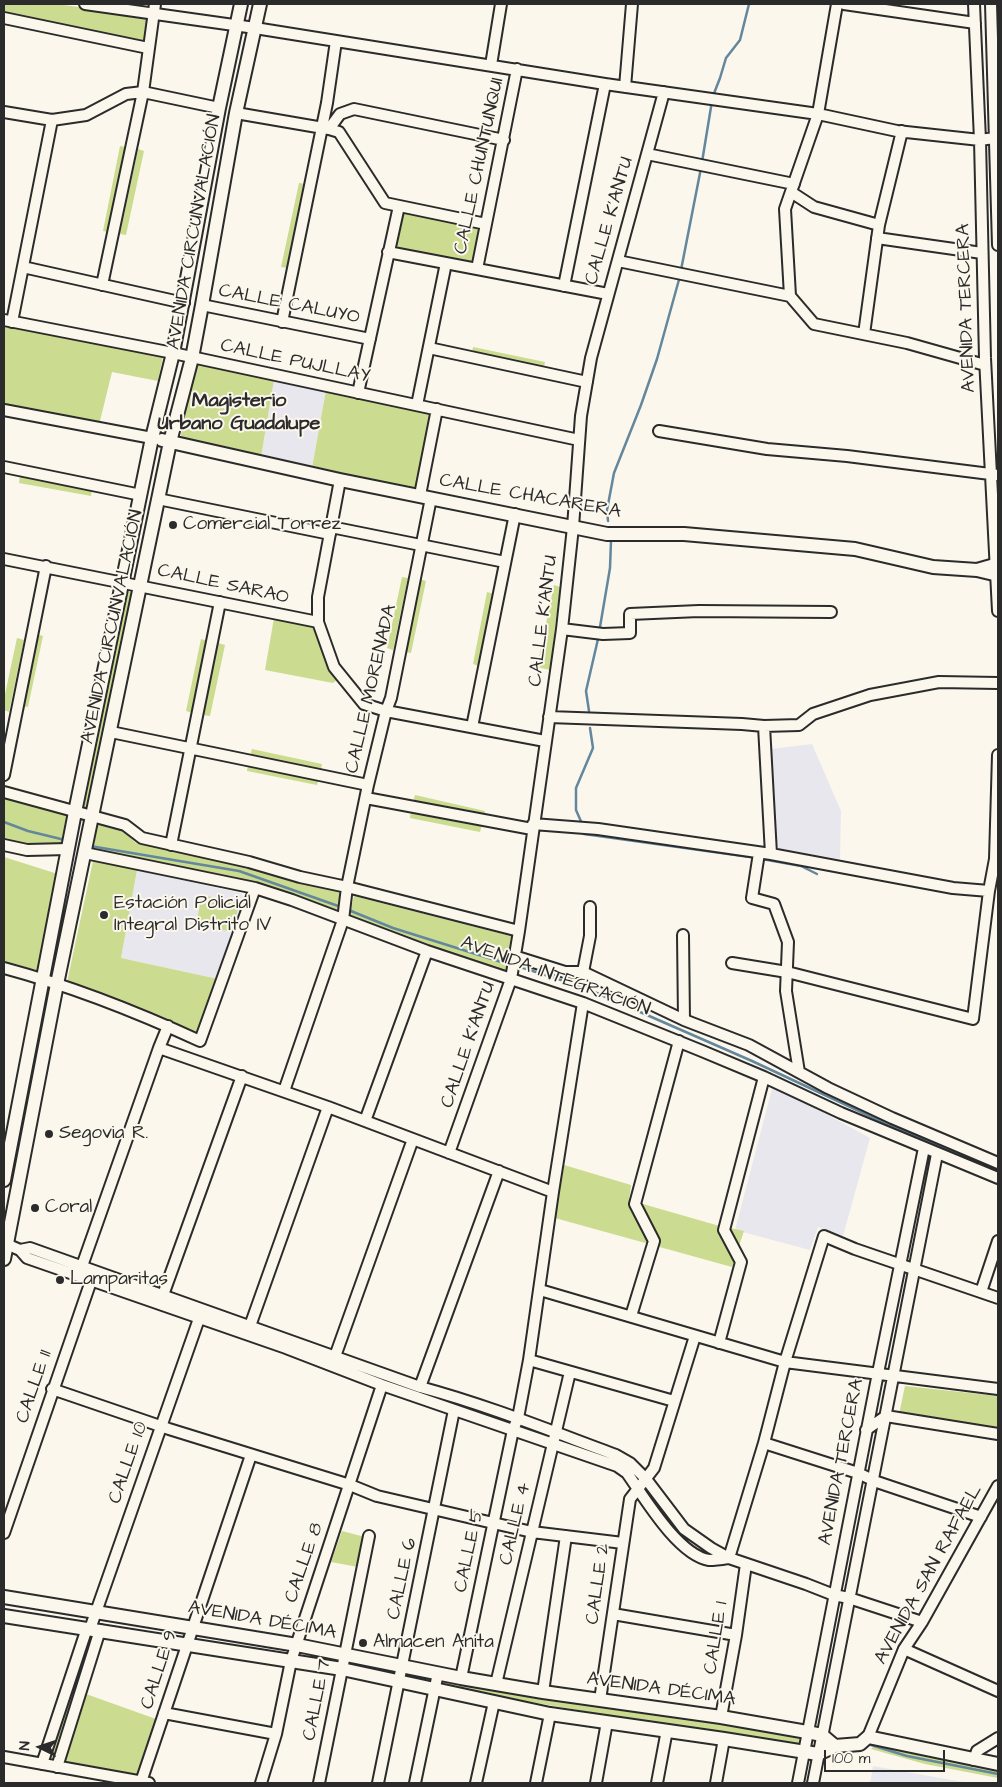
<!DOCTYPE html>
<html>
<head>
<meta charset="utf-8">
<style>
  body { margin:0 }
  #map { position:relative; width:1002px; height:1787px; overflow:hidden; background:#fbf7ec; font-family:"Architects Daughter",sans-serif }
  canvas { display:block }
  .frame { position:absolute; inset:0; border:5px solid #2b2b2b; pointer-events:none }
  .north { position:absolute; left:15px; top:1722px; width:50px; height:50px; -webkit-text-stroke:4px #fbf7ec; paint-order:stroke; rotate:274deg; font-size:14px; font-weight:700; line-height:20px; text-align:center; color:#2b2b2b }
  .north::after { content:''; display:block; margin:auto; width:18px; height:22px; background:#2b2b2b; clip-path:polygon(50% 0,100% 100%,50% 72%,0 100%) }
  .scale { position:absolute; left:824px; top:1750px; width:121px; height:22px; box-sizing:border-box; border:2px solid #2b2b2b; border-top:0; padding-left:6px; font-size:15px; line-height:18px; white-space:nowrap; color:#2b2b2b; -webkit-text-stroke:4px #fbf7ec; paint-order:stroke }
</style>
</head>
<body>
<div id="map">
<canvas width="1002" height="1787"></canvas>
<div class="frame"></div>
<div class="north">N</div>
<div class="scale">100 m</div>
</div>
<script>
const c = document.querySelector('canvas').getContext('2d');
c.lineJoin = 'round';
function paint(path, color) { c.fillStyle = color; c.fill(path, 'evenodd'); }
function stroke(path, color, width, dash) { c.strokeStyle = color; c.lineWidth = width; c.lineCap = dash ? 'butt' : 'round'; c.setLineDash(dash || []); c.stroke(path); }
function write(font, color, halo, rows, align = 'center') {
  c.font = font + ' "Architects Daughter",sans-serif'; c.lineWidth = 4; c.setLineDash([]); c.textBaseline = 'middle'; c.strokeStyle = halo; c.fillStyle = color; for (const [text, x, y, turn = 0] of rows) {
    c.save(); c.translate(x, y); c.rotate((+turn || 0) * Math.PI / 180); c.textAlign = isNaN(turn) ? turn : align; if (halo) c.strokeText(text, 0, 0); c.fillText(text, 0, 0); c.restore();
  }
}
paint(new Path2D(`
  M 274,380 L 326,390 L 312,468 L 261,457 Z
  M 812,744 L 841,811 L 840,859 L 779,849 L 777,846 L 771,749 Z
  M 137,870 L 241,893 L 245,901 L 218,979 L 121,958 Z
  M 773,1085 L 870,1138 L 843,1236 L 818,1227 L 810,1250 L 735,1230 Z
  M 873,1766 L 929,1776 L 969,1783 L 870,1783 Z`), '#e8e7ee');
paint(new Path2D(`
  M 4,4 L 56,4 L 148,16 L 144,42 L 4,12 Z
  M 120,146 L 126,147 L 108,232 L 103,231 Z
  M 138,149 L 144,151 L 126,235 L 120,234 Z
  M 299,183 L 305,184 L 287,268 L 281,267 Z
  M 403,210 L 483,227 L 475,266 L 395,249 Z
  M 4,323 L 163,356 L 158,381 L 112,372 L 99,425 L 4,405 Z
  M 473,347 L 545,362 L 544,368 L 472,354 Z
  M 195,363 L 274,380 L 261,457 L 180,440 Z
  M 326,390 L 431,412 L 416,489 L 312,468 Z
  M 20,475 L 92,489 L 91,496 L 19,483 Z
  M 402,577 L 408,578 L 393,650 L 387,648 Z
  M 419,579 L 426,581 L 411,653 L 404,652 Z
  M 554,585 L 560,587 L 550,670 L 537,667 Z
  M 125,591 L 134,593 L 90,807 L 87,810 L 83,809 L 81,806 Z
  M 487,592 L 494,594 L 479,666 L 473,664 Z
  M 274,618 L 313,626 L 331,671 L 337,680 L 333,683 L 265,670 Z
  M 36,634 L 43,636 L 28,707 L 20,706 Z
  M 17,638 L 24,640 L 9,712 L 4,710 L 4,699 Z
  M 201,639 L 208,641 L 193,713 L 186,711 Z
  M 218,643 L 225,645 L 210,716 L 203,715 Z
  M 252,749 L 322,764 L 321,769 L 250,756 Z
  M 248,764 L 319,778 L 317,785 L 247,771 Z
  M 415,795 L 485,811 L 484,816 L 413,802 Z
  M 4,796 L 68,814 L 61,847 L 25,845 L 4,841 Z
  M 411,811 L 482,825 L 480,832 L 410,818 Z
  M 98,821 L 105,825 L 120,828 L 136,843 L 242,865 L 339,892 L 341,902 L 338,910 L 257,882 L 115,854 L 93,851 Z
  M 4,857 L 61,875 L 40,971 L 4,961 Z
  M 93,861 L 137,870 L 121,958 L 218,979 L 201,1039 L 176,1024 L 67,982 Z
  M 202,895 L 239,903 L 233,932 L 196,925 Z
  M 354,896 L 511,936 L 505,973 L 428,948 L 349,918 Z
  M 564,1165 L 631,1185 L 629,1200 L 716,1225 L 744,1231 L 732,1267 L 555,1218 Z
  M 905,1386 L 998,1396 L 998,1436 L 898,1419 Z
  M 342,1531 L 365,1537 L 358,1567 L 331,1562 Z
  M 87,1635 L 93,1636 C 79,1678 68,1720 55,1762 L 47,1761 Z
  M 444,1680 L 496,1691 L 792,1735 L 801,1740 L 797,1745 L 601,1714 L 442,1687 Z
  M 86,1694 L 156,1719 L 137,1777 L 64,1764 Z
  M 875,1745 L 998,1770 L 998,1778 L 925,1764 L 871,1749 Z`), '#cbdb8f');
stroke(new Path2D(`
  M 713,96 L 720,78 L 726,58 L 740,40 L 749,4
  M 702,162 L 712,101
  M 681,270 L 701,168
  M 608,521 L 607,510 L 614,473 L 641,405 L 657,359 L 680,276
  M 600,627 L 610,568 L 611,541
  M 589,711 L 586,691 L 598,639
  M 4,822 L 28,831 L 65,840
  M 583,826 L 576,810 L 576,788 L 593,748 L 590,728
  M 584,831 L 584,834 L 757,858
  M 90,846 L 239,871 L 341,907
  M 762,859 L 801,866 L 817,874
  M 346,909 L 393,928 L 511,965
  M 517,966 L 583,987 L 752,1061 L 874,1118 L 998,1170
  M 871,1745 L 907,1756 L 998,1774`), '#63879d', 2.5);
const minor = new Path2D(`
  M 85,4 L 255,28 L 605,84 L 818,114 L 897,131 L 980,140 L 994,138 L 998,143
  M 844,4 L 975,23
  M 974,4 L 980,140 L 985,358 L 998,611
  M 991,4 L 998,245
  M 4,18 L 148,48
  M 491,65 L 501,4
  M 625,87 L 632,4
  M 4,112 L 52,120 L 86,115 L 126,94 L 143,92 L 219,108
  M 236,113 L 329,129 L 339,132 L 385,203 L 486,224
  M 329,129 L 340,114 L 354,109 L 504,140
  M 647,154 L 794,184
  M 791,192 L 814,207 L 879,225
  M 877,238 L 982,253
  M 388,252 L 608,294
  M 618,261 L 790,296 L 814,324 L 907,343 L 985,365
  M 23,267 L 184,303
  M 477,269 L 517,69
  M 102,285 L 143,92 L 155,4
  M 564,286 L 605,84
  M 790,296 L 785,209 L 818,114 L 837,4
  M 202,305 L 370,339
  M 4,320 L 173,353 L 579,440
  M 12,322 L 52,120
  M 282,322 L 327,103 L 336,41
  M 864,334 L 879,225 L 902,131
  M 429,348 L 587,382
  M 358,393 L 399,206
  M 417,405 L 446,263
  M 4,410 L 152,438
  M 659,431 L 767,449 L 847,456 L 998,475
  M 4,467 L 141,495
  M 340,480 L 318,597 L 318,622 L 334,667 L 364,704 L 386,711 L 545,741
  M 420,495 L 437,409
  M 158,499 L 330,534
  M 331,527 L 505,562
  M 4,559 L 318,622
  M 562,629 L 603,634 L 630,633 L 630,614 L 699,611 L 831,612
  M 549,717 L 742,724 L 764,726 L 799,725 L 813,714 L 870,695 L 939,682 L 998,683
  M 764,726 L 771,854
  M 472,727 L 515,514
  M 111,732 L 368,785
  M 4,775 L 46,566
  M 4,792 L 125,825 L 142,838 L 249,862 L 300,877 L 347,887 L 519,931
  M 366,798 L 532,829
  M 533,824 L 598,829 L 771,854 L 953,888 L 989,891
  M 4,845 L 27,850 L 68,849
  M 171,845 L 220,602
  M 85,853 L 255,888 L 292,900 L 427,951 L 583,1003 L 702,1051 L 764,1077 L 841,1113 L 998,1178
  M 759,853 L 752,898 L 774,904 L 788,942 L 786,991 L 799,1072
  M 683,935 L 684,1020
  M 514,956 L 565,972 L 583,972 L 684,1020 L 749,1045 L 828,1088 L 892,1118 L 998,1163
  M 732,963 L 787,972 L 973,1019 L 989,891 L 995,859 L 998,755
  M 4,968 C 71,986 137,1012 200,1041 L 255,888
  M 583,972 L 590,936 L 590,907
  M 159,1048 L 328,1107 L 553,1192
  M 284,1091 L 343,920 L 347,887 L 368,785 L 386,711 L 391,698 L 431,498
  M 365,1121 L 427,951
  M 449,1153 L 511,979 L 519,931 L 562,629 L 573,527 L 581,416 L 591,358 L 664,92
  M 4,1243 L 20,1250 L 27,1258 L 286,1348 L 382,1385 L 617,1466 L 627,1473 C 644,1497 678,1555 709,1560 C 715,1560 722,1559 728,1558
  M 20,1250 L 30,1248 L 420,1387 C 487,1405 551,1431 616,1455 L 630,1463 L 646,1479 L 684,1529 L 711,1548 L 729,1558 L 806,1584 L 834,1595 L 849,1598 L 922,1622
  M 82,1266 L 159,1048 L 168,1026
  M 540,1290 L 785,1362 L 998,1389
  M 981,1292 L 998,1241
  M 163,1295 L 242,1076
  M 631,1316 L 654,1241 L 635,1204 L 679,1041
  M 250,1326 L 328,1107
  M 719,1343 L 741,1262 L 724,1230 L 764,1077
  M 529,1360 L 674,1401
  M 333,1362 L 413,1139
  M 420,1387 L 499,1171
  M 52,1389 L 169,1429 L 350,1485 L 377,1496 L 532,1532 L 623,1543
  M 866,1430 L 886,1416 L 998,1434
  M 981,1517 L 877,1482 L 858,1473 L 764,1443 L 785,1362 L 824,1236 L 855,1249 L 998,1298
  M 4,1533 L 91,1281
  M 729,1558 L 764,1443
  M 613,1614 L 736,1635
  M 90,1629 L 201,1313
  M 904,1649 L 998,1691
  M 461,1678 L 513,1430 L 518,1418 L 529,1360 L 553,1192 L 583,1003
  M 496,1684 L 570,1372
  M 543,1692 L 566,1536
  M 600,1700 L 630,1499 L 654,1468 L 695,1336
  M 164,1713 L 276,1734
  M 721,1717 L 736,1635 L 746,1564
  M 868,1737 L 904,1649 L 922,1622 L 998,1486
  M 4,1757 L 149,1783
  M 974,1760 L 977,1751 L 998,1738
  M 42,1764 L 87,1628
  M 57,1767 L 100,1630
  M 141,1782 L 251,1455
  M 261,1783 L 276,1734 L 291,1661 L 382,1385
  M 319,1783 L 369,1536
  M 378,1783 L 454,1410
  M 415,1783 L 438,1673
  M 476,1783 L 494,1702
  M 536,1783 L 550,1714
  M 596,1783 L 607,1722
  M 657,1783 L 667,1730
  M 716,1783 L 724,1739
  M 798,1783 L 878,1373 L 924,1148
  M 813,1783 L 937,1154`);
const major = new Path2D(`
  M 162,440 L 340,480 L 607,534 L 684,534 L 855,549 L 933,567 L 977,570 L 998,575
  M 977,570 L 998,564
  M 4,1180 L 75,812 L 152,438 L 173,353 L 219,108 L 241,4
  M 4,1259 L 57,984 L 170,442 L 192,358 L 202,305 L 236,113 L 260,4
  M 4,1597 L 297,1645 L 461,1678 L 543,1692 L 721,1717 L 807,1732 L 822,1735 L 835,1746
  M 4,1616 L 342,1669 L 550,1714 L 724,1739 L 818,1754 L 835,1746 L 860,1744 L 868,1737 L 998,1764`);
stroke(minor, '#2b2b2b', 14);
stroke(major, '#2b2b2b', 16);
stroke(minor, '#fbf7ec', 10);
stroke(major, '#fbf7ec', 12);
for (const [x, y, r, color] of [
  [173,525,5,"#2b2b2b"],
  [104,915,5,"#2b2b2b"],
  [49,1134,5,"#2b2b2b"],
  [35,1208,5,"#2b2b2b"],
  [60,1280,5,"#2b2b2b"],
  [363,1643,5,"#2b2b2b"]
]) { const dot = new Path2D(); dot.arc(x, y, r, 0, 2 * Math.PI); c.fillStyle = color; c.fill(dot); stroke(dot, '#fbf7ec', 2); }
write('19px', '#2b2b2b', '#fbf7ec', [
  ["CALLE CHUNTUNQUI",480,166,-78],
  ["CALLE K'ANTU",610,221,-74],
  ["AVENIDA CIRCUNVALACIÓN",195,232,-80],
  ["CALLE CALUYO",289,305,11],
  ["AVENIDA TERCERA",967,308,-92],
  ["CALLE PUJLLAY",295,362,12],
  ["CALLE CHACARERA",530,497,10],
  ["CALLE SARAO",223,585,12],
  ["CALLE K'ANTU",544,621,-83],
  ["AVENIDA CIRCUNVALACIÓN",113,627,-78],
  ["CALLE MORENADA",372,689,-77],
  ["AVENIDA INTEGRACIÓN",555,977,20],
  ["CALLE K'ANTU",469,1045,-71],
  ["CALLE 11",35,1387,-71],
  ["AVENIDA TERCERA",842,1462,-79],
  ["CALLE 10",129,1463,-71],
  ["CALLE 4",516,1524,-77],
  ["CALLE 5",470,1551,-78],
  ["CALLE 8",305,1563,-71],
  ["AVENIDA SAN RAFAEL",929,1575,-61],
  ["CALLE 6",403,1579,-78],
  ["CALLE 2",599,1584,-82],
  ["AVENIDA DÉCIMA",262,1621,10],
  ["CALLE 1",717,1638,-81],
  ["CALLE 9",160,1670,-72],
  ["AVENIDA DÉCIMA",661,1690,8],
  ["CALLE 7",318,1700,-79]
]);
write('19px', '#2b2b2b', '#fbf7ec', [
  ["Comercial Torrez",183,525],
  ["Estación Policial",114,904],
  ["Integral Distrito IV",114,926],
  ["Segovia R.",59,1134],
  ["Coral",45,1208],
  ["Lamparitas",70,1280],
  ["Almacen Anita",373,1643]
], 'left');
write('bold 20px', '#2b2b2b', '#fbf7ec', [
  ["Magisterio",239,402],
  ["Urbano Guadalupe",239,425]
]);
</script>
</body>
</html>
